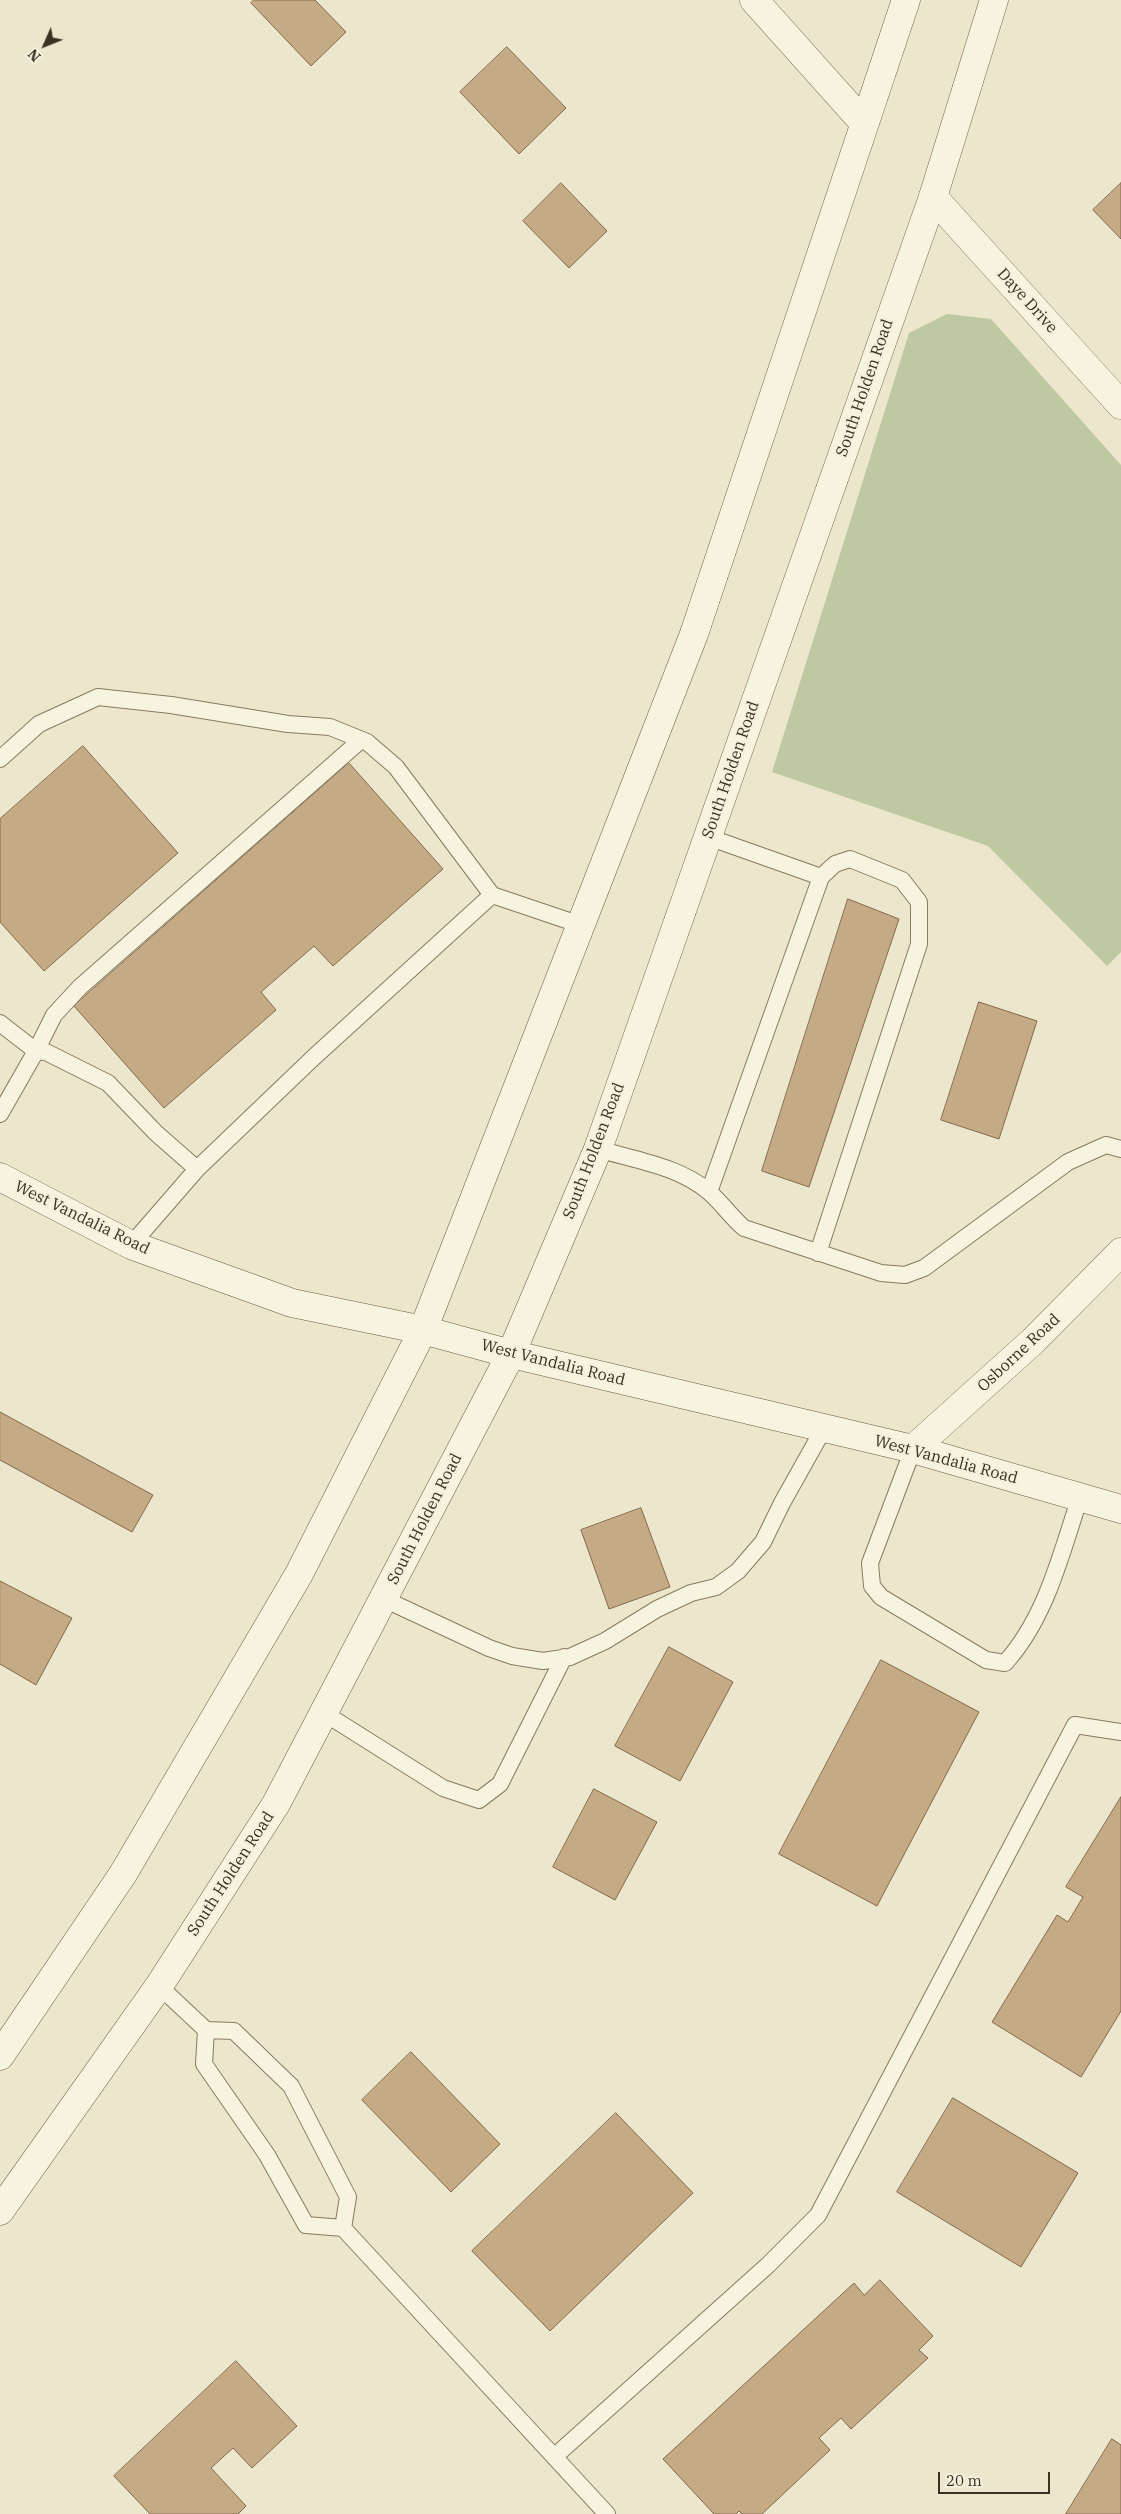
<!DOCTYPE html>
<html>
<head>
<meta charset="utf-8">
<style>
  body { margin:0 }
  #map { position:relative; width:1121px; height:2514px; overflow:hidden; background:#ebe6cc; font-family:"IBM Plex Serif",serif }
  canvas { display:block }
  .north { position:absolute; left:20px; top:20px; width:50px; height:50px; -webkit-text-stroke:4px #f3f0db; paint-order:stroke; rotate:226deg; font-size:14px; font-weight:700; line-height:20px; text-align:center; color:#393123 }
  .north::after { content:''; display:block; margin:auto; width:18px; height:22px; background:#393123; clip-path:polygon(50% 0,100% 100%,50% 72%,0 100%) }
  .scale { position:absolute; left:938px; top:2472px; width:112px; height:22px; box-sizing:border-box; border:2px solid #393123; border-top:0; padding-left:6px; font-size:15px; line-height:18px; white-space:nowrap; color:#393123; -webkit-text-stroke:4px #f3f0db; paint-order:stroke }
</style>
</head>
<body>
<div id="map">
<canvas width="1121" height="2514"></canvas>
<div class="north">N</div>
<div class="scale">20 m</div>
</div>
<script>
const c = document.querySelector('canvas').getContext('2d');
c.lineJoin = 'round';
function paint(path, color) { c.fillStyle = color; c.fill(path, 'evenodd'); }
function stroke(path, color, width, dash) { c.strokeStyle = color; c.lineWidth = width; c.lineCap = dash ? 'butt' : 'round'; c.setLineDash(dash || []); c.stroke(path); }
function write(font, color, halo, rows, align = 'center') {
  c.font = font + ' "IBM Plex Serif",serif'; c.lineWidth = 4.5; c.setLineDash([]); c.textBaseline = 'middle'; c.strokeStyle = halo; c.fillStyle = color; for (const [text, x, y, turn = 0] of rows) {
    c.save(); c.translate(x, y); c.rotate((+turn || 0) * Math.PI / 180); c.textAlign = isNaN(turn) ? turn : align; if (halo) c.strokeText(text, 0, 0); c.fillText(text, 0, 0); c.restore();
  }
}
paint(new Path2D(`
  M 947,314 L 991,319 L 1121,465 L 1121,952 L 1107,966 L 988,846 L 772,772 L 909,333 Z`), '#bec8a1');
const building = new Path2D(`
  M 254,0 L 315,0 L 346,32 L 311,66 L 251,3 Z
  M 507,47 L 566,108 L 519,154 L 460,92 Z
  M 561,183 L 607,231 L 569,268 L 523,221 Z
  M 1121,183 L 1121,239 L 1093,210 Z
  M 83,746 L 178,853 L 44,971 L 0,922 L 0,819 Z
  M 349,763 L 443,869 L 333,966 L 314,946 L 261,992 L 276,1010 L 164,1108 L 74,1006 Z
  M 848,899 L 899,919 L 809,1187 L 762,1171 Z
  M 979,1002 L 1037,1021 L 999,1139 L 941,1120 Z
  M 0,1412 L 153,1495 L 132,1532 L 0,1460 Z
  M 641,1508 L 670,1587 L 609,1609 L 581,1530 Z
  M 0,1581 L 72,1618 L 36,1685 L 0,1664 Z
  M 669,1647 L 733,1682 L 680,1781 L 615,1746 Z
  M 881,1660 L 979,1712 L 877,1906 L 779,1854 Z
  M 594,1789 L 657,1822 L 615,1900 L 553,1867 Z
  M 1121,1797 L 1121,2011 L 1081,2077 L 992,2022 L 1057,1915 L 1068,1922 L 1083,1897 L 1066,1887 Z
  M 411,2052 L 500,2144 L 451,2192 L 362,2100 Z
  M 953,2098 L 1078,2173 L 1021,2267 L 897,2192 Z
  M 616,2113 L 693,2193 L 550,2331 L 472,2251 Z
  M 880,2280 L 933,2336 L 919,2350 L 928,2358 L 851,2429 L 841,2418 L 819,2438 L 830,2450 L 762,2514 L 742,2514 L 739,2511 L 736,2514 L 714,2514 L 663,2459 L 854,2283 L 864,2295 Z
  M 236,2361 L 297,2426 L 252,2468 L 233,2448 L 211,2468 L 246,2506 L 238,2514 L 150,2514 L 114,2476 Z
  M 1112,2439 L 1121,2445 L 1121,2514 L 1066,2514 Z`);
paint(building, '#c5aa86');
stroke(building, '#83694a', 1);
const lane = new Path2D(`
  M 0,759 L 39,724 L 98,697 L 171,705 L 288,724 L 330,727 L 367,742 L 396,767 L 492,895
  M 708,837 L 821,877 L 835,864 L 850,859 L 902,880 L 919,902 L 919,944 L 818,1253
  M 0,1023 L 36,1051 L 54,1015 L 80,987 L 361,740
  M 0,1114 L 36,1051 L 46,1052 L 108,1083 L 156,1133 L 197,1169
  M 598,1149 C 635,1160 679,1166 709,1192 C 721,1202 731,1217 744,1228 L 881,1273 L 905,1275 L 924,1268 L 1068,1162 L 1106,1145 L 1121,1149
  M 709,1192 L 821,877
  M 131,1245 L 197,1169 L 314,1057 L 492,895 L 581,925
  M 913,1449 L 870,1563 L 872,1586 L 881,1597 L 986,1660 L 1005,1663 C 1046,1618 1061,1554 1080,1497
  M 384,1599 L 489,1648 L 512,1656 L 543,1661 L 570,1657 L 605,1641 L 657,1609 L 691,1593 L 716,1587 L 738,1571 L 763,1542 L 782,1503 L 824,1428
  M 324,1713 L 443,1788 L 479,1800 L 500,1784 L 564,1657
  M 159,1986 L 206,2030 L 234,2031 L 291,2086 L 348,2197 L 343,2228
  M 206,2030 L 204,2064 L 267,2155 L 306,2225 L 343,2228 L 607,2514
  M 554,2457 L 768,2265 L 818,2215 L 1075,1725 L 1121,1732`);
const street = new Path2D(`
  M 754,0 L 864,123
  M 933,197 L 1121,405
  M 913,1449 L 1033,1341 L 1121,1252`);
const secondary = new Path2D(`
  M 0,1177 L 131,1245 L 292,1303 L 423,1330 L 511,1354 L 913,1449 L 1121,1509
  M 0,2056 L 123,1874 L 299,1574 L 423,1330 L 694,634 L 906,0
  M 0,2211 L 159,1986 L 276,1804 L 511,1354 L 598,1149 L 933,197 L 994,0`);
stroke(lane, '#877b61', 18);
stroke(street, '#877b61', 29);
stroke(secondary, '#695c44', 29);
stroke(lane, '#f6f3df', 16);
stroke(street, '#f6f3df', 28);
stroke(secondary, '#f6f3df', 28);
write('16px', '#393123', '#f3f0db', [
  ["Daye Drive",1027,301,48],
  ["South Holden Road",865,388,-71],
  ["South Holden Road",731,770,-71],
  ["South Holden Road",594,1151,-69],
  ["West Vandalia Road",82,1218,26],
  ["Osborne Road",1019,1353,-43],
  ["West Vandalia Road",553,1363,14],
  ["West Vandalia Road",946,1460,15],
  ["South Holden Road",425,1519,-63],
  ["South Holden Road",231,1874,-57]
]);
</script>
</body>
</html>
